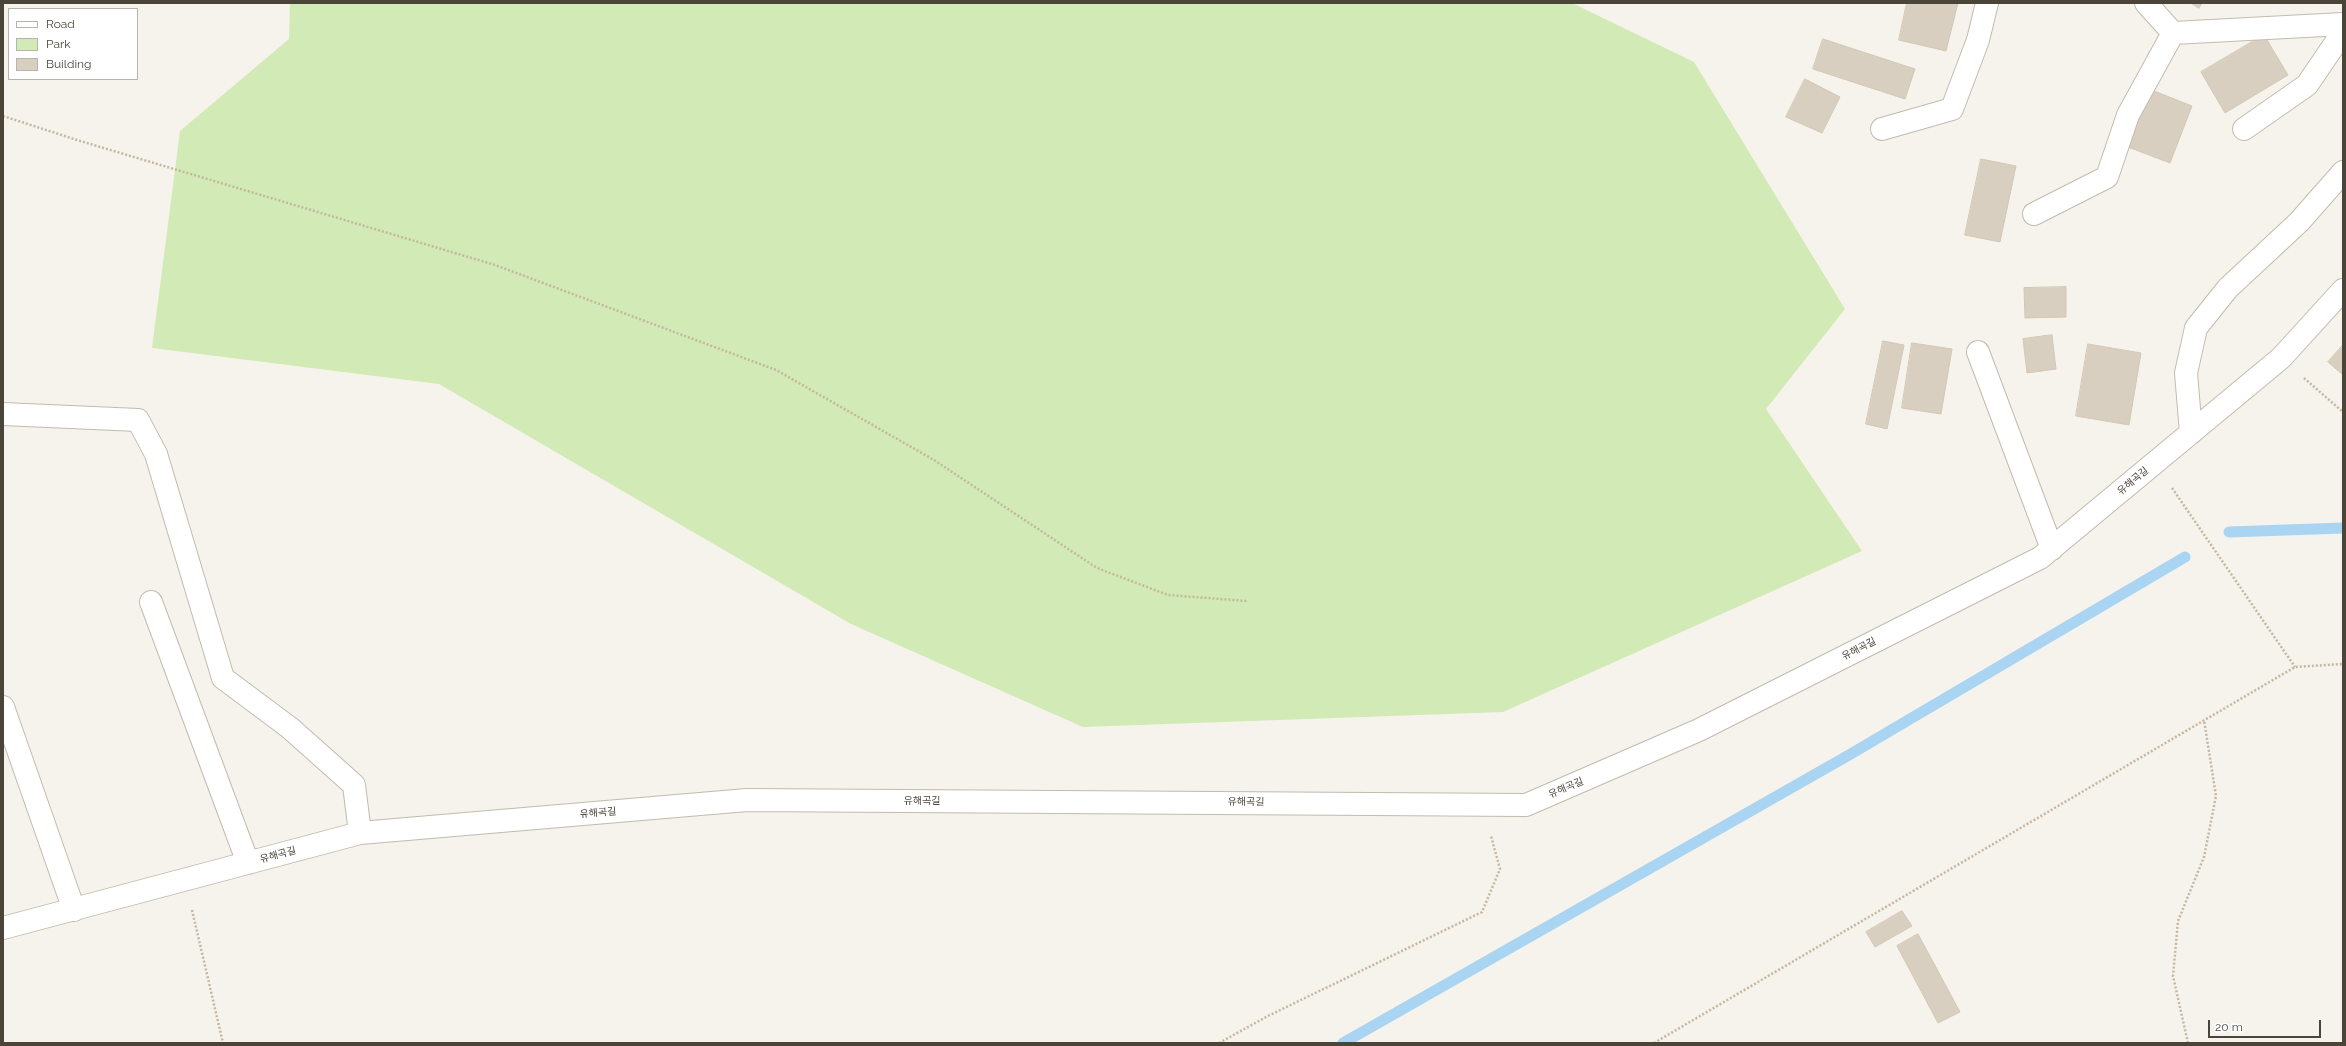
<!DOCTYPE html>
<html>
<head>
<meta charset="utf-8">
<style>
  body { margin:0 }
  #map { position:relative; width:2346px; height:1046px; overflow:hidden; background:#f6f3ec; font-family:Raleway,sans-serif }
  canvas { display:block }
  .frame { position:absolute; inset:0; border:4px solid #4b4439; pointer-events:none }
  .legend { position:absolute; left:8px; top:8px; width:130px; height:72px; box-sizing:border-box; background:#fff; border:1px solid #b7b4b0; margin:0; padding:5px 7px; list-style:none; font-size:12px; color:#4b4439 }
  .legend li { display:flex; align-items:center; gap:8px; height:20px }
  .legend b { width:20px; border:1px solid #b7b4b0 }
  .scale { position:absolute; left:2208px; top:1020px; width:113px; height:18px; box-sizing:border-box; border:2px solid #4b4439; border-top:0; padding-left:5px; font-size:12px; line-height:14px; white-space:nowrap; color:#4b4439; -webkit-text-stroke:3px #fff; paint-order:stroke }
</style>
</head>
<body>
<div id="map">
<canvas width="2346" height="1046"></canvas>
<div class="frame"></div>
<ul class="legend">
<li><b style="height:5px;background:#fff"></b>Road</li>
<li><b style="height:11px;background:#d2eab5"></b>Park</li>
<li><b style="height:11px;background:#d8cfc1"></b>Building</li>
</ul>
<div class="scale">20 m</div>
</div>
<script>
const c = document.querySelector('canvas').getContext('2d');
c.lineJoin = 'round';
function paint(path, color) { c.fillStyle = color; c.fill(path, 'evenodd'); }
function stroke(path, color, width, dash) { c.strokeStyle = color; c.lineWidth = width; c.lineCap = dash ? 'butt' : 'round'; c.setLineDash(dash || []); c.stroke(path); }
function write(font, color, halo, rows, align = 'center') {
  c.font = font + ' Raleway,"Noto Sans KR",sans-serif'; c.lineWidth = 3; c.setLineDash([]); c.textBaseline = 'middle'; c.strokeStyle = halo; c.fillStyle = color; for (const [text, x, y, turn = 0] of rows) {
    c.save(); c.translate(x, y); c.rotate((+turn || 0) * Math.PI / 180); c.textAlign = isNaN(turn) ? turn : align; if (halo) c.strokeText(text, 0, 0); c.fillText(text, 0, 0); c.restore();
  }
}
paint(new Path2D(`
  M 290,3 L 1572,3 L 1694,62 L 1845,309 L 1766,409 L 1862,551 L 1503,712 L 1083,727 L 851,624 L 439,384 L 152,348 L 180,131 L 289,39 Z`), '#d2eab5');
stroke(new Path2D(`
  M 2229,532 L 2343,528
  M 1343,1043 L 1849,755 L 2185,557`), '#a9d4f2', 11);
const building = new Path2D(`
  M 1907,3 L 1958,3 L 1946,51 L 1899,40 Z
  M 2191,3 L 2202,3 L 2199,8 Z
  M 2264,35 L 2288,75 L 2225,113 L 2201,72 Z
  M 1823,39 L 1915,69 L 1905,99 L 1813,69 Z
  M 1805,79 L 1840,97 L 1822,133 L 1786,117 Z
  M 2149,89 L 2192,106 L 2170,163 L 2128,147 Z
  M 1981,159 L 2016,166 L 2000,242 L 1965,235 Z
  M 2066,287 L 2066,317 L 2025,318 L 2024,288 Z
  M 2052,335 L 2056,369 L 2027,373 L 2023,339 Z
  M 1883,341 L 1904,345 L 1887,429 L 1866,424 Z
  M 1912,343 L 1952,349 L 1941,414 L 1902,408 Z
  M 2088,344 L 2141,353 L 2129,425 L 2076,416 Z
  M 2343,345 L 2343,375 L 2328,362 Z
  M 1902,911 L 1912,926 L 1875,947 L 1866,932 Z
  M 1918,934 L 1960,1012 L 1938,1023 L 1897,946 Z`);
paint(building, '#d8cfc1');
stroke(building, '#d3c7b4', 1);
const minor = new Path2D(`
  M 2146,3 L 2173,33
  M 1882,129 L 1952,109 L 1978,40 L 1987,3
  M 2244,129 L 2307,85 L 2343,32
  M 2034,214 L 2107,177 L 2128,115 L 2173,33 L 2343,24
  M 1978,352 L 2052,549
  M 3,414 L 138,420 L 156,454 L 223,678 L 290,728 L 354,785 L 360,833
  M 2191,433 L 2186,373 L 2196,328 L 2228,288 L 2299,222 L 2343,172
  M 151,602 L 248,863
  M 3,707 L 74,910
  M 3,928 L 360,833 L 747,800 L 1526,805 L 1699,730 L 2040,558 L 2281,358 L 2343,290`);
stroke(minor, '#c2bbae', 24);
stroke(new Path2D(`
  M 3,116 L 77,140 L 495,265 L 776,370 L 934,460 L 1097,568 L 1168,595 L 1247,601
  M 2304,378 L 2343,412
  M 2172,488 L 2295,667
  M 192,910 L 223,1043
  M 1219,1043 L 1268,1016 L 1482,912 L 1500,869 L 1491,836
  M 1654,1043 L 2295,667 L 2343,664
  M 2188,1043 L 2173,976 L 2178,921 L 2204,857 L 2216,796 L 2204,720`), '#c4b79f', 2.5, [2, 2]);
stroke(minor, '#fff', 22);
write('10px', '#4b4439', '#fff', [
  ["유해곡길",2133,481,-40],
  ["유해곡길",1859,649,-27],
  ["유해곡길",1566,788,-23],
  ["유해곡길",922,801],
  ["유해곡길",1246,802,1],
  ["유해곡길",598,813,-5],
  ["유해곡길",278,855,-15]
]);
</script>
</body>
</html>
